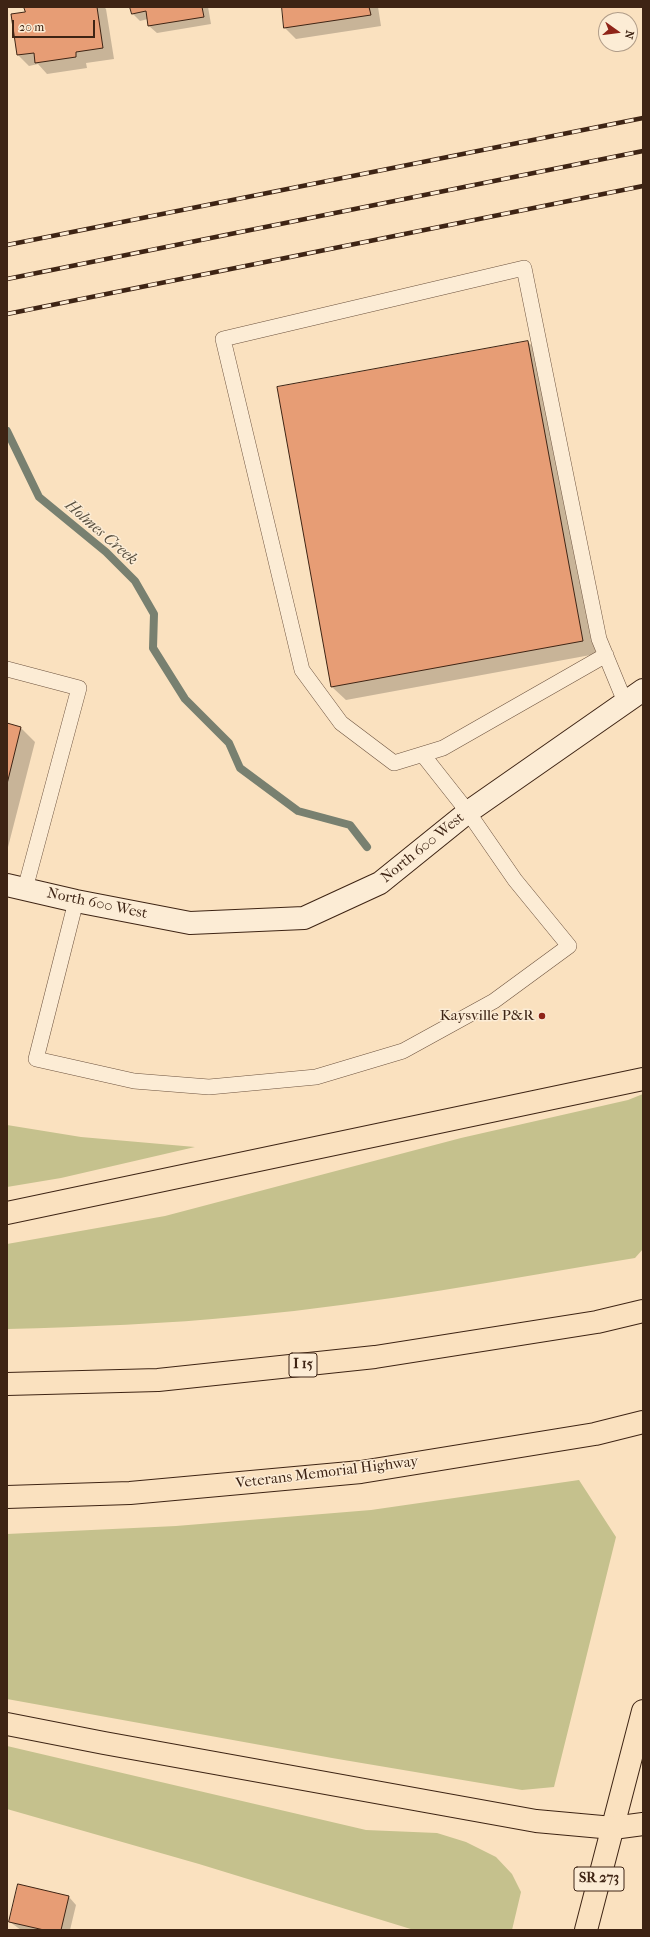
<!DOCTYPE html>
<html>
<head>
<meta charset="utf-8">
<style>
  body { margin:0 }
  #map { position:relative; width:650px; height:1937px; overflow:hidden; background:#fae1bf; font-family:"IM FELL French Canon",serif }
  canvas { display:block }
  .frame { position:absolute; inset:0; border:8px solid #3e2414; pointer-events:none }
  .north { position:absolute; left:598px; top:12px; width:40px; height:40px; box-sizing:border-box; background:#fcecd5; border:1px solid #b09c88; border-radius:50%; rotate:104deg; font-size:11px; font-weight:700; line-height:16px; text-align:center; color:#3e2414 }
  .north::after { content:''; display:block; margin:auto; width:14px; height:18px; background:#8f2418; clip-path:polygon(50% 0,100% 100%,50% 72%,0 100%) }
  .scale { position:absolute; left:12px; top:20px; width:83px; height:18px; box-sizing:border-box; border:2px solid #3e2414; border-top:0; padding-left:5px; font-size:12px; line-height:14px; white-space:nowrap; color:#3e2414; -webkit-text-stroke:3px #fcecd5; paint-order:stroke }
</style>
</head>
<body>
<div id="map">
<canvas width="650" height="1937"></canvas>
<div class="frame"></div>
<div class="north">N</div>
<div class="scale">20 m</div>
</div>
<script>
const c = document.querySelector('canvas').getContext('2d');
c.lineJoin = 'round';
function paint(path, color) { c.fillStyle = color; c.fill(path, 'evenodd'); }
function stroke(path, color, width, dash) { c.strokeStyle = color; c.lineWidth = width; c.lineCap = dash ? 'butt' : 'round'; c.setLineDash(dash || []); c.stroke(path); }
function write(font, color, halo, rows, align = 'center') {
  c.font = font + ' "IM FELL French Canon",serif'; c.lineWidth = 3; c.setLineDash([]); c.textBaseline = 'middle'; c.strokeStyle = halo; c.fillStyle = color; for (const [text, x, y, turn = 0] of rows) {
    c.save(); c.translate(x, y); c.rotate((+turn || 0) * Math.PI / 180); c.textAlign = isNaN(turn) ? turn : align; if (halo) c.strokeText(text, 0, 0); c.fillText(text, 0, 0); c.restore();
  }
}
paint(new Path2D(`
  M 643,1094 L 643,1249 L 635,1258 C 506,1279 376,1304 245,1316 C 166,1324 86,1327 7,1329 L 7,1244 L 165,1216 L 461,1138 L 628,1100 Z
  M 7,1125 L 81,1137 L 195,1147 L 61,1178 L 7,1187 Z
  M 579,1480 L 616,1537 L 554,1787 L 522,1790 L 332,1758 L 7,1699 L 7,1534 L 176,1526 L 371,1510 Z
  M 7,1746 L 366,1830 L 437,1833 L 466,1842 L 496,1857 L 512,1874 L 521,1892 L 512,1930 L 414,1930 L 199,1864 L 7,1809 Z`), '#c5c18d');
paint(new Path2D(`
  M 25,7 L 104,7 L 106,9 L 114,59 L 86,63 L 87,68 L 47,74 L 38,64 L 29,66 L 18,55 L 26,13 Z
  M 131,7 L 208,7 L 211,24 L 157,33 L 149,26 L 148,19 L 140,21 L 132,13 Z
  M 283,7 L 378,7 L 381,26 L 296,39 L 285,28 Z
  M 528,342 L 542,355 L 596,654 L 346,700 L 332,687 Z
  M 7,724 L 21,728 L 35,742 L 7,851 Z
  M 69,1897 L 76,1905 L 70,1930 L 21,1930 L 10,1922 Z`), '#0003');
stroke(new Path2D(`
  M 7,431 L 39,497 L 106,552 L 135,581 L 154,614 L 153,648 L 185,699 L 229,743 L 240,768 L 298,811 L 350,825 L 367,847`), '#788070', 8);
const building = new Path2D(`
  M 24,7 L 97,7 L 103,48 L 76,52 L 76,57 L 35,63 L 34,53 L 17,55 L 11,14 L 25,12 Z
  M 130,7 L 202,7 L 204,17 L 148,26 L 146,11 L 132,14 Z
  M 282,7 L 369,7 L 371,15 L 284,28 Z
  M 528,341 L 583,641 L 331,687 L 277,387 Z
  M 7,723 L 21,727 L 7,784 Z
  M 18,1884 L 69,1896 L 61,1930 L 44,1930 L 9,1922 Z`);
paint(building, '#e79d75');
stroke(building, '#3e2414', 1);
const lane = new Path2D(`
  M 606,655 L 443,748 L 394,763 L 341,723 L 302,670 L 223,339 L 524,268 L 599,639 L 625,702
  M 7,669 L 79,688 L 25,889
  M 76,901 L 36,1059 L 134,1081 L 209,1087 L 316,1077 L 403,1051 L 494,1001 L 569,946 L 515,880 L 468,812 L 423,755`);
const secondary = new Path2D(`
  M 7,885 L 76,901 L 190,923 L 304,918 L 380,883 L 468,812 L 643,690`);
const primary = new Path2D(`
  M 586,1930 L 643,1711`);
const highway = new Path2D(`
  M 7,1213 L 643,1079
  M 7,1384 L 158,1380 L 375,1357 L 597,1322 L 643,1311
  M 7,1497 L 130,1493 L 361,1472 L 595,1434 L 643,1422
  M 7,1724 L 104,1743 L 536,1821 L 613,1828 L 643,1824`);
stroke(lane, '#6d533f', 16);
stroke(secondary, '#3e2414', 24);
stroke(primary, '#3e2414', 24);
stroke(highway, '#3e2414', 24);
stroke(lane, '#fcecd5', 15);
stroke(secondary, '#fcecd5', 22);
stroke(primary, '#fae1bf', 22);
stroke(highway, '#fae1bf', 22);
const rail = new Path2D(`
  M 7,245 L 643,118
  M 7,279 L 643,151
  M 7,314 L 643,186`);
stroke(rail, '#3e2414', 4.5);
stroke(rail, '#fcecd5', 3, [9]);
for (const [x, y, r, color] of [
  [542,1016,4,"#8f2418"]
]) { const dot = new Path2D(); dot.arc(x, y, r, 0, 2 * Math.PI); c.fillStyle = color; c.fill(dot); stroke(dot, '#fcecd5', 1.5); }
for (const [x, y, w] of [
  [303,1365,28],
  [599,1879,50]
]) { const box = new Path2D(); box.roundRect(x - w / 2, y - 12, w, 24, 3); c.fillStyle = '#fcecd5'; c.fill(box); stroke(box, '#3e2414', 1); }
write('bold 14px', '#3e2414', null, [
  ["I 15",303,1365],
  ["SR 273",599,1879]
]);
write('15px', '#3e2414', '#fcecd5', [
  ["North 600 West",423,848,-39],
  ["North 600 West",97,904,12],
  ["Veterans Memorial Highway",327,1473,-7]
]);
write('15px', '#3e2414', '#fcecd5', [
  ["Kaysville P&R",534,1016]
], 'right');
write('italic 16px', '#5b5242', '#fcecd5', [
  ["Holmes Creek",101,533,41]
]);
</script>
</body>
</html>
